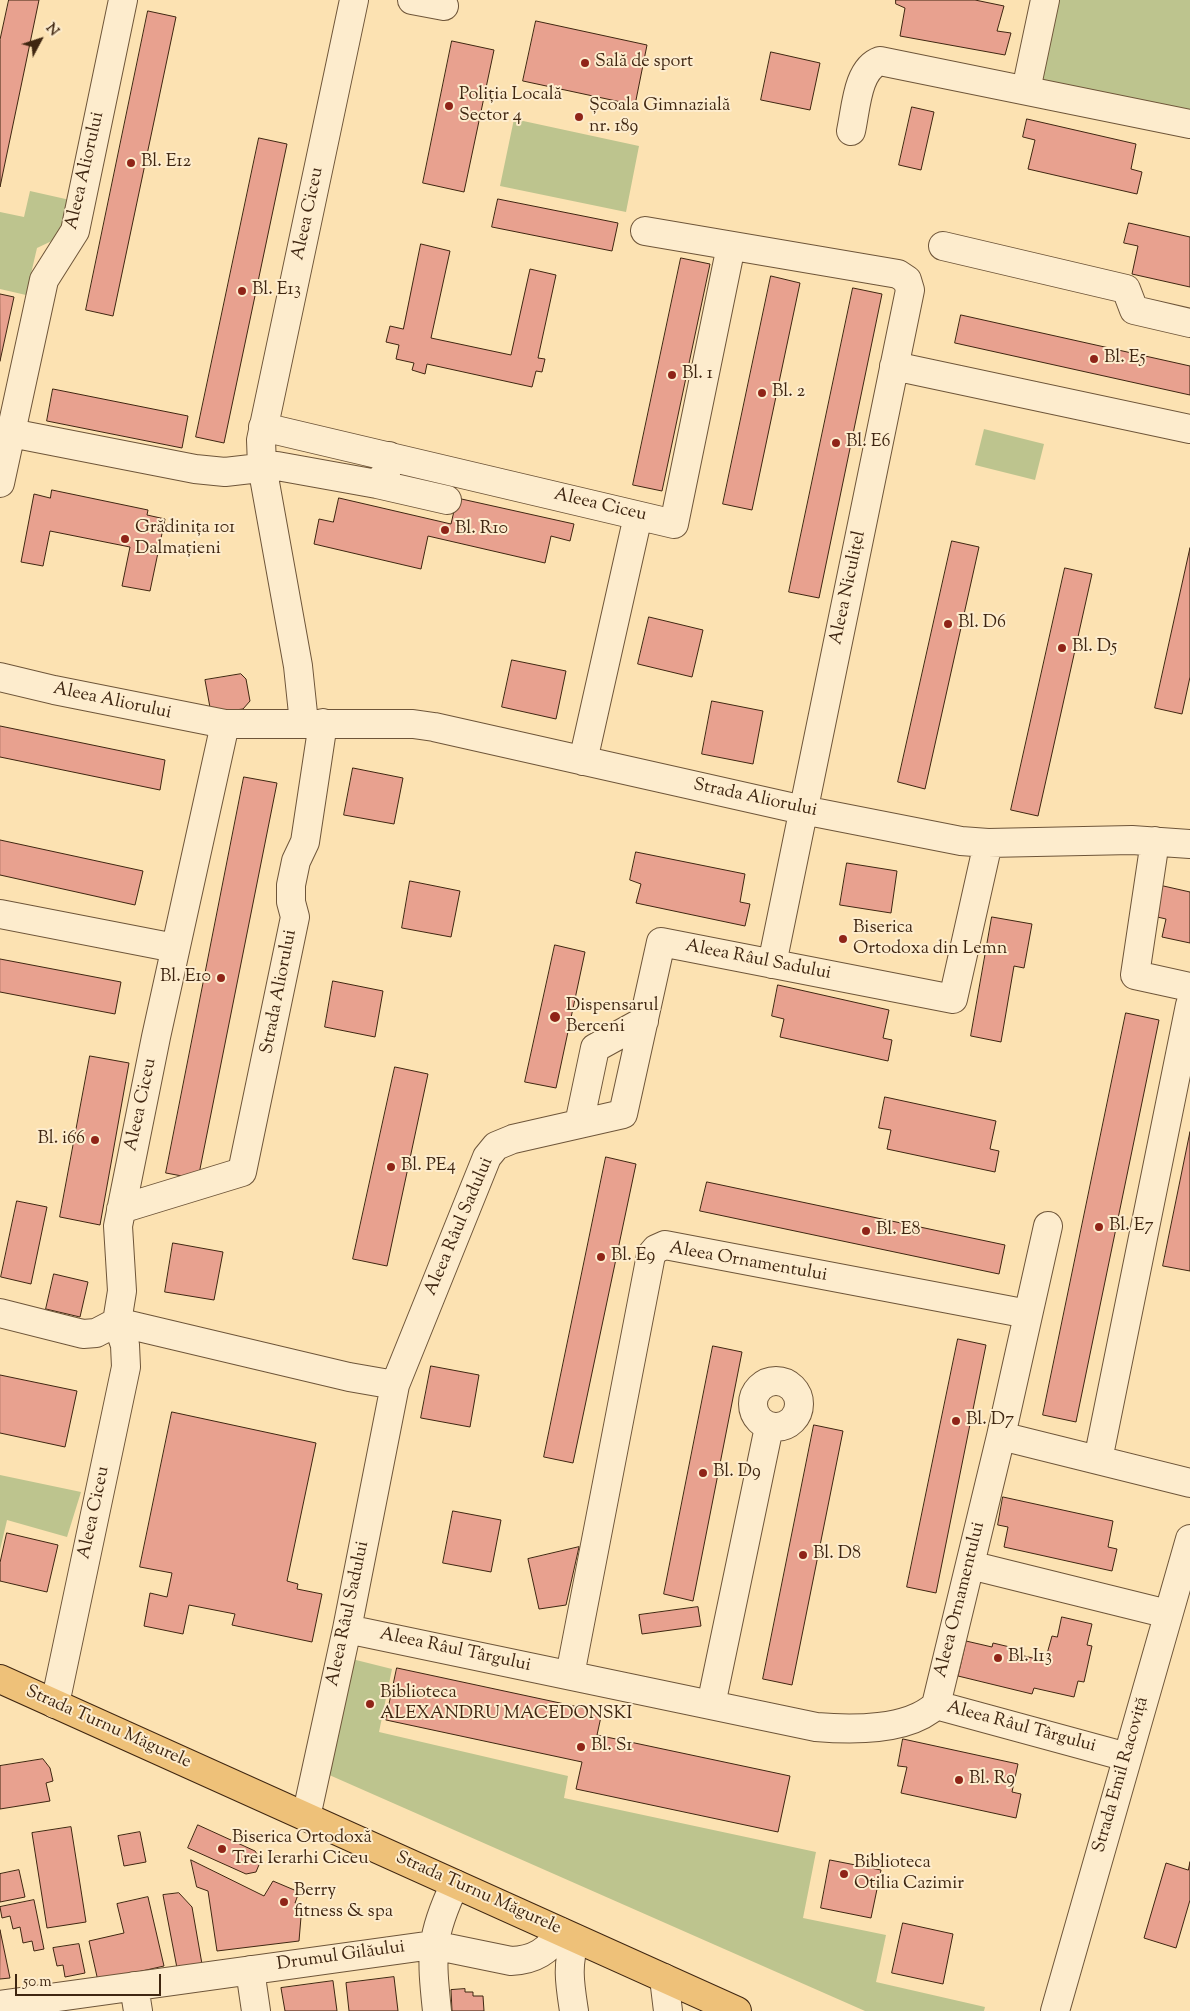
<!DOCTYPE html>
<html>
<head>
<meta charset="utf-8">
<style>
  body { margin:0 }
  #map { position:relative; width:1190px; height:2011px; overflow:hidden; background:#fce2b2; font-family:"Sorts Mill Goudy",serif }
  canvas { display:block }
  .north { position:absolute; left:15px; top:15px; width:50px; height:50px; -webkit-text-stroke:4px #fdeccd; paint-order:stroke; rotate:50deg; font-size:14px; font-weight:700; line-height:20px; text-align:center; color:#3f2611 }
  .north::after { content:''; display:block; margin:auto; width:18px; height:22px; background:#3f2611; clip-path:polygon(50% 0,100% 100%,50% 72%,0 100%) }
  .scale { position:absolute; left:15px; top:1974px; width:146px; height:22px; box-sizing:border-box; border:2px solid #3f2611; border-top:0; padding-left:6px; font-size:15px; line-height:18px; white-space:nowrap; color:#3f2611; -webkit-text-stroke:4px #fdeccd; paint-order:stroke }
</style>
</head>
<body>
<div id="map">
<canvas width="1190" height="2011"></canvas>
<div class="north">N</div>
<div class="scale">50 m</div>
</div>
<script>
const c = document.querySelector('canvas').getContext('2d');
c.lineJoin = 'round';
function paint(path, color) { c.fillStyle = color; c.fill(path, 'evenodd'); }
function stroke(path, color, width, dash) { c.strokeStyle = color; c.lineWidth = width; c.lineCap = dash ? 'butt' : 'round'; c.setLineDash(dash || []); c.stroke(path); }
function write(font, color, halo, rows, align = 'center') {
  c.font = font + ' "Sorts Mill Goudy",serif'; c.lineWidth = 4; c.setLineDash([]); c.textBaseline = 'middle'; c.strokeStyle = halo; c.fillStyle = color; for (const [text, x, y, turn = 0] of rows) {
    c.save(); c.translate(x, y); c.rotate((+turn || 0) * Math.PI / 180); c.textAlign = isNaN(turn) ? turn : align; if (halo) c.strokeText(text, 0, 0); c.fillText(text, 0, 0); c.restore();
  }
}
paint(new Path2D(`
  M 1051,0 L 1190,0 L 1190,114 L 1034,84 Z
  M 514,119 L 639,146 L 626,212 L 500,186 Z
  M 30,191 L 70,200 L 58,238 L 37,248 L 26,295 L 0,289 L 0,212 L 24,217 Z
  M 984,429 L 1044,444 L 1035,480 L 975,465 Z
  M 0,1475 L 81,1492 L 67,1537 L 7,1520 L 0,1550 Z
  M 352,1659 L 392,1669 L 379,1732 L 568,1776 L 564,1798 L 816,1852 L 803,1918 L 886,1935 L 876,1982 L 985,2007 L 984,2011 L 865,2011 L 327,1774 Z`), '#bdc48e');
const building = new Path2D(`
  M 9,0 L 39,0 L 0,187 L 0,40 Z
  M 896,0 L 975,0 L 1004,6 L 997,31 L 1011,33 L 1005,55 L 900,36 L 905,8 L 896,4 Z
  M 148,11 L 176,17 L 113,316 L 86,310 Z
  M 536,21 L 647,45 L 635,105 L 523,81 Z
  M 452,41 L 494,50 L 464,192 L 423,183 Z
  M 771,52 L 820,63 L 810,110 L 761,100 Z
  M 912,107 L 934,112 L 921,170 L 899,165 Z
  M 1027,119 L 1136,144 L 1131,169 L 1142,172 L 1137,194 L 1028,169 L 1035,140 L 1023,137 Z
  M 259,138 L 287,144 L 224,443 L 196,437 Z
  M 498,199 L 618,223 L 612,251 L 492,227 Z
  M 1129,223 L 1190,237 L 1190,287 L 1132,274 L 1138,246 L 1124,243 Z
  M 421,244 L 450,251 L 431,338 L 511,355 L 530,269 L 556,275 L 538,358 L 545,359 L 542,372 L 536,371 L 532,387 L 427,364 L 425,374 L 412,370 L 414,363 L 396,359 L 399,345 L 386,342 L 390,326 L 403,329 Z
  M 681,258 L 710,264 L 662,491 L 633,485 Z
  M 771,276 L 800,283 L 752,510 L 723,504 Z
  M 853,288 L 882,294 L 819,598 L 789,592 Z
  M 0,294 L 14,297 L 0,361 Z
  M 961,315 L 1190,366 L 1190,395 L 955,343 Z
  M 53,389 L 188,416 L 182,448 L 47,421 Z
  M 52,490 L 148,510 L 147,515 L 165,519 L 150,591 L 122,586 L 130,547 L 50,531 L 43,566 L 21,562 L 34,494 L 50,498 Z
  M 339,498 L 451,524 L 457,498 L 574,524 L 570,541 L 551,536 L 545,563 L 428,536 L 421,569 L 314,544 L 319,519 L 333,522 Z
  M 952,541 L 979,547 L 925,789 L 898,782 Z
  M 1190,548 L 1190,677 L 1182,714 L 1155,708 Z
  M 1065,568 L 1092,574 L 1038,816 L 1011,810 Z
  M 649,617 L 703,630 L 692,677 L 638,664 Z
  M 512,660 L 566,671 L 556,719 L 502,707 Z
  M 241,674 L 246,679 L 250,701 L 243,709 L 211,713 L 205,680 Z
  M 712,701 L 763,711 L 753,764 L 702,754 Z
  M 0,726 L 165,760 L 160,790 L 0,757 Z
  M 353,768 L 403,778 L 394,824 L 344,815 Z
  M 244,777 L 277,783 L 198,1179 L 166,1173 Z
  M 0,840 L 143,871 L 135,905 L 0,875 Z
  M 636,852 L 745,874 L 740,902 L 750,904 L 745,926 L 636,903 L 641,884 L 630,880 Z
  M 847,863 L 897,871 L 891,913 L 840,905 Z
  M 410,881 L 460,891 L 451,937 L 402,928 Z
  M 1159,885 L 1190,892 L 1190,943 L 1162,937 L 1166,919 L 1153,916 Z
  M 992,917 L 1032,924 L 1024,968 L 1014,966 L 1001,1042 L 971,1036 Z
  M 555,945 L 585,952 L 556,1088 L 525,1082 Z
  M 0,959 L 121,982 L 115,1014 L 0,992 Z
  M 333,981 L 383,991 L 375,1037 L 325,1027 Z
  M 778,985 L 889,1010 L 883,1038 L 892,1040 L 888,1061 L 780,1037 L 784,1019 L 772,1016 Z
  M 1126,1013 L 1159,1020 L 1076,1422 L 1043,1415 Z
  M 90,1056 L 129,1063 L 100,1225 L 60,1217 Z
  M 395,1067 L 428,1074 L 387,1266 L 353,1259 Z
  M 885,1097 L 996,1121 L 990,1149 L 999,1151 L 995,1172 L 887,1149 L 891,1130 L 879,1128 Z
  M 1190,1132 L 1190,1271 L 1163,1266 Z
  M 606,1157 L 636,1164 L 573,1463 L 544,1457 Z
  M 707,1182 L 1005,1245 L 999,1274 L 700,1211 Z
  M 17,1201 L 47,1207 L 31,1284 L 1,1277 Z
  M 173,1243 L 223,1252 L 214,1300 L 165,1292 Z
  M 54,1274 L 88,1282 L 80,1317 L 46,1309 Z
  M 958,1339 L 986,1345 L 936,1593 L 907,1587 Z
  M 713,1346 L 742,1352 L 693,1601 L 664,1594 Z
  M 431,1366 L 479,1375 L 470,1427 L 421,1418 Z
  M 0,1375 L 77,1391 L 65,1447 L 0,1433 Z
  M 172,1412 L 316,1443 L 287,1581 L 298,1584 L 297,1589 L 322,1594 L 312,1642 L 232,1625 L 235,1614 L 189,1605 L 183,1634 L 144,1626 L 150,1593 L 167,1597 L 172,1573 L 140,1567 Z
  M 814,1425 L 843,1431 L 792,1685 L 763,1679 Z
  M 1003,1497 L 1113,1521 L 1108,1547 L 1117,1549 L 1112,1571 L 1004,1547 L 1008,1527 L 998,1525 Z
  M 453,1511 L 501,1520 L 491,1572 L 443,1563 Z
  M 7,1533 L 58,1545 L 47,1592 L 0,1581 L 0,1563 Z
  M 579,1547 L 566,1605 L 539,1609 L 528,1559 Z
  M 698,1607 L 701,1626 L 642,1634 L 639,1615 Z
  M 1062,1617 L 1092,1624 L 1087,1645 L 1092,1646 L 1084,1682 L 1078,1681 L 1074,1697 L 1034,1688 L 1032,1694 L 958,1676 L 966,1641 L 992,1647 L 993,1643 L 1014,1648 L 1012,1653 L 1045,1661 L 1052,1636 L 1057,1637 Z
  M 397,1668 L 602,1712 L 597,1735 L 790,1776 L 778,1832 L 576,1789 L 582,1762 L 386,1720 Z
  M 903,1739 L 1018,1764 L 1012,1792 L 1021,1794 L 1016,1818 L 901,1793 L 907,1767 L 898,1766 Z
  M 43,1759 L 50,1768 L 53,1781 L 46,1783 L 50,1801 L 0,1809 L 0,1766 Z
  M 198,1825 L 255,1851 L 261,1860 L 256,1872 L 246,1874 L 188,1848 Z
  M 71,1827 L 86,1922 L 47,1928 L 32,1833 Z
  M 140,1832 L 146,1862 L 124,1866 L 118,1836 Z
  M 191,1860 L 264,1896 L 273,1881 L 299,1892 L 295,1903 L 302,1905 L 299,1941 L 217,1951 L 208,1891 L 197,1887 Z
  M 830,1860 L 881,1870 L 871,1918 L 821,1908 Z
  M 1190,1862 L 1190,1900 L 1176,1948 L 1144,1938 L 1166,1863 L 1188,1870 Z
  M 19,1870 L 25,1897 L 0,1902 L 0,1874 Z
  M 179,1893 L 192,1907 L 202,1964 L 177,1968 L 163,1895 Z
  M 148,1897 L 164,1966 L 98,1981 L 89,1941 L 124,1933 L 117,1904 Z
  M 34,1900 L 44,1949 L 34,1951 L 32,1941 L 23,1943 L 20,1927 L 13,1929 L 10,1916 L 2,1918 L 0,1907 Z
  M 903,1923 L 953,1934 L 943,1984 L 892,1973 Z
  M 0,1930 L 10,1978 L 0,1979 Z
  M 79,1944 L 85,1973 L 65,1977 L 63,1965 L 57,1966 L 53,1948 Z
  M 394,1977 L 398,2011 L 349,2011 L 346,1983 Z
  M 333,1981 L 337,2011 L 285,2011 L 281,1988 Z
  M 465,1989 L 465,1992 L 473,1992 L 473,1996 L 483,1996 L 484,2011 L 452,2011 L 451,1990 Z`);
paint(building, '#e8a18f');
stroke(building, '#3f2611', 1);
const minor = new Path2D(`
  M 412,0 L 444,6
  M 1026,90 L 1045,0
  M 851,131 C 856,109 857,69 880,61 L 1190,124
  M 645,231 L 898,274 L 907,280 L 910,290 L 772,964
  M 943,246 L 1126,289 L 1134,310 L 1190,323
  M 894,366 L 1190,429
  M 263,427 L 674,524 L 731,246
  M 11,433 L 195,469 L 225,472 L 277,466 L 377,484 L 386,473 L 389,456
  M 0,483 L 44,280 L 75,231 L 123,0
  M 377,484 L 447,500
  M 0,677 L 54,690 L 225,724 L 413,724 L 434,727 L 803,810 L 961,841 L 988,843 L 1132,840 L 1190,844
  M 304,723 L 298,666 L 262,466 L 261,440 L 354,0
  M 583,761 L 638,516
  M 1155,841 L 1135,975 L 1190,987
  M 0,914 L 175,948
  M 579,1124 L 595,1048 L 644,1021
  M 121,1209 L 242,1172 L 295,917 L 291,902 L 291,885 L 296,861 L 305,842 L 323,723
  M 0,1313 L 83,1334 L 96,1333 L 117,1322
  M 117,1322 L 349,1377 L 395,1385
  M753 1404a23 23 0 1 1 46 0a23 23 0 1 1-46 0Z
  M 1001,1436 L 1190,1483
  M 1098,1460 L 1190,1005
  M 970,1565 L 1168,1614
  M 347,1629 L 816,1727 C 851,1730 909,1731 936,1705
  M 570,1675 L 651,1255 L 656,1249 L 665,1245 L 1028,1314
  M 55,1704 L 126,1367 L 125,1345 L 117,1322 L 122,1291 L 118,1226 L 156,1037 L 225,724
  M 711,1705 L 769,1427
  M 936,1705 L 1001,1436 L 1048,1226
  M 936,1705 L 1127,1757
  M 306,1817 L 347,1629 L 395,1385 L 487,1157 L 496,1146 L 513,1139 L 623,1114 L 661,942 L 953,999 L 988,843
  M 250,1970 L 256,2011
  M 664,1978 L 668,2011
  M 134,1986 L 138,2011
  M 0,2005 L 433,1945 L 511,1961 C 535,1960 548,1951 561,1932
  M 437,2011 C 431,1955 430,1936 455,1884
  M 574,2011 C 570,1985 566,1963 576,1939
  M 1055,2011 L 1190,1539`);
const major = new Path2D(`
  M 0,1679 L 737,2011`);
stroke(minor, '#6e5539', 30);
stroke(major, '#3f2611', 30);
stroke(minor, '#fdeccd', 28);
stroke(major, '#eec179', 28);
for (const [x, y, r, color] of [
  [585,63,5,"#8f2418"],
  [449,106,5,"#8f2418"],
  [579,117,5,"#8f2418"],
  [131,163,5,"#8f2418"],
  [242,291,5,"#8f2418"],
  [1094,359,5,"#8f2418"],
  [672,375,5,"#8f2418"],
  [762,393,5,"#8f2418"],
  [836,443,5,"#8f2418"],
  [445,530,5,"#8f2418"],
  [125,539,5,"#8f2418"],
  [948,624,5,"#8f2418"],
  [1062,648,5,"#8f2418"],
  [843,939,5,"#8f2418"],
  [221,978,5,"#8f2418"],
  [555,1017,6,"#8f2418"],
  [95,1140,5,"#8f2418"],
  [391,1167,5,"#8f2418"],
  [1099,1227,5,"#8f2418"],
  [866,1231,5,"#8f2418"],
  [601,1257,5,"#8f2418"],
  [956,1421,5,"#8f2418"],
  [703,1473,5,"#8f2418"],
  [803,1555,5,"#8f2418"],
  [998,1658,5,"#8f2418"],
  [370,1704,5,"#8f2418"],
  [581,1747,5,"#8f2418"],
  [959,1780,5,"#8f2418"],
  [222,1849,5,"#8f2418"],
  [844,1874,5,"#8f2418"],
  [284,1902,5,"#8f2418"]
]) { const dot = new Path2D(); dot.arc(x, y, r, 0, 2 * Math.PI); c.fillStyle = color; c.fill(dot); stroke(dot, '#fdeccd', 2); }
write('18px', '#3f2611', '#fdeccd', [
  ["Sală de sport",595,63],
  ["Poliția Locală",459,96],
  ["Sector 4",459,117],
  ["Școala Gimnazială",589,107],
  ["nr. 189",589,128],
  ["Bl. E12",141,163],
  ["Bl. E13",252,291],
  ["Bl. E5",1104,359],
  ["Bl. 1",682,375],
  ["Bl. 2",772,393],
  ["Bl. E6",846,443],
  ["Grădinița 101",135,529],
  ["Dalmațieni",135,550],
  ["Bl. R10",455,530],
  ["Bl. D6",958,624],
  ["Bl. D5",1072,648],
  ["Biserica",853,929],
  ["Ortodoxa din Lemn",853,950],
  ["Bl. E10",211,978,"right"],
  ["Dispensarul",566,1007],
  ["Berceni",566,1028],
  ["Bl. i66",85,1140,"right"],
  ["Bl. PE4",401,1167],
  ["Bl. E7",1109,1227],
  ["Bl. E8",876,1231],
  ["Bl. E9",611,1257],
  ["Bl. D7",966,1421],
  ["Bl. D9",713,1473],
  ["Bl. D8",813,1555],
  ["Bl. I13",1008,1658],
  ["Biblioteca",380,1694],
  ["ALEXANDRU MACEDONSKI",380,1715],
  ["Bl. S1",591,1747],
  ["Bl. R9",969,1780],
  ["Biserica Ortodoxă",232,1839],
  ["Trei Ierarhi Ciceu",232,1860],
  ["Biblioteca",854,1864],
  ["Otilia Cazimir",854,1885],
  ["Berry",294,1892],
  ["fitness & spa",294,1913]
], 'left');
write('18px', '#3f2611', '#fdeccd', [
  ["Aleea Aliorului",86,171,-77],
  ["Aleea Ciceu",309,214,-78],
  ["Aleea Ciceu",600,506,13],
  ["Aleea Niculițel",849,588,-78],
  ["Aleea Aliorului",112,702,12],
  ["Strada Aliorului",755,799,12],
  ["Aleea Râul Sadului",758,961,11],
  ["Strada Aliorului",280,992,-79],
  ["Aleea Ciceu",142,1105,-78],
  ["Aleea Râul Sadului",460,1227,-67],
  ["Aleea Ornamentului",748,1263,10],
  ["Aleea Ciceu",95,1513,-78],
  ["Aleea Ornamentului",961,1600,-76],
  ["Aleea Râul Sadului",349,1614,-78],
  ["Aleea Râul Târgului",455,1651,12],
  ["Strada Turnu Măgurele",108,1728,24],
  ["Aleea Râul Târgului",1021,1728,15],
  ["Strada Emil Racoviță",1122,1775,-74],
  ["Strada Turnu Măgurele",478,1894,24],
  ["Drumul Gilăului",341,1957,-8]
]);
</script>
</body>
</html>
